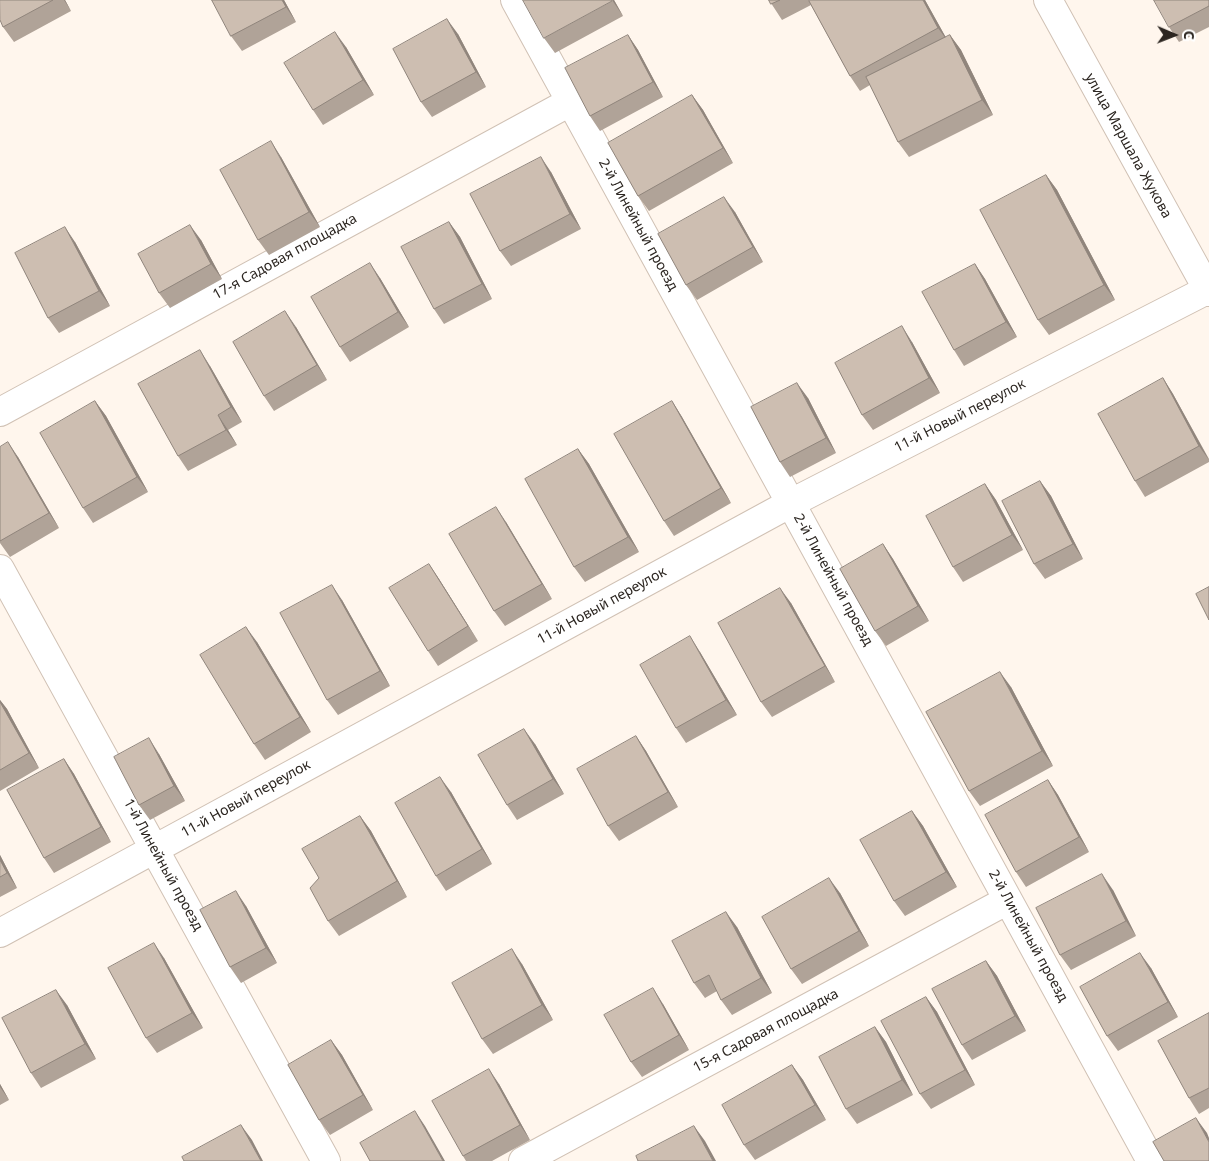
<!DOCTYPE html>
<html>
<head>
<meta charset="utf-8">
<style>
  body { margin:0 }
  #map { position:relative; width:1209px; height:1161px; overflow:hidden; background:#fff6ed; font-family:"Noto Sans",sans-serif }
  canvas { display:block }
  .north { position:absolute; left:1149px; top:10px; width:50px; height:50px; -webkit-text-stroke:4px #fff; paint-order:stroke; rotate:91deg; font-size:14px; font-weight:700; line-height:20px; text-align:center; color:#2c2621 }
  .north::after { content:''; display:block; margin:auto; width:18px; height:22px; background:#2c2621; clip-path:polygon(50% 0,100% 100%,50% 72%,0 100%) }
</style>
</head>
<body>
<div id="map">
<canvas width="1209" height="1161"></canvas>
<div class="north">С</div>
</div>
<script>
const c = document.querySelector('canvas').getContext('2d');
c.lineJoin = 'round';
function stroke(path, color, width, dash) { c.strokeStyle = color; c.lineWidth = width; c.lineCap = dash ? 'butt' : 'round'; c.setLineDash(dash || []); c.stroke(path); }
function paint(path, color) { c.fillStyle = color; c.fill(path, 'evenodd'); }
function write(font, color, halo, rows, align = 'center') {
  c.font = font + ' "Noto Sans",sans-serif'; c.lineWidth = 4; c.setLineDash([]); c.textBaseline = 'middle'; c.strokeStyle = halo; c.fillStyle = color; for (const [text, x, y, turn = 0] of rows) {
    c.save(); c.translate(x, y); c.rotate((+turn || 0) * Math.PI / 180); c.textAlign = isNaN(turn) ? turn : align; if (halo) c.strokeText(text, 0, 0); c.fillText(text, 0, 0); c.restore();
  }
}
const street = new Path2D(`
  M 515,0 L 1151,1161
  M 0,412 L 570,102
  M 0,569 L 326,1161
  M 0,933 L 791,503 L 1209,289
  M 523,1161 L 1008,900`);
const secondary = new Path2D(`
  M 1048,0 L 1209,292`);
stroke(street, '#d0c1b4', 30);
stroke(secondary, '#d0c1b4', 30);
stroke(street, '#fff', 28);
stroke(secondary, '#fff', 28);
paint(new Path2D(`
  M 0,0 L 65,0 L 71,11 L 14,42 L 3,27 Z
  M 212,0 L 284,0 L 296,22 L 242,51 L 231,36 Z
  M 614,0 L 623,16 L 555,53 L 544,38 Z
  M 769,0 L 925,0 L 946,38 L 950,35 L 961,50 L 993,115 L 909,157 L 898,142 L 870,85 L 860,91 L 850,76 L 811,5 L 782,20 Z
  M 1209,0 L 1209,27 L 1179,42 L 1169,27 Z
  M 458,34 L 486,87 L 432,117 L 421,102 Z
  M 628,35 L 638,50 L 663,97 L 600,131 L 590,116 Z
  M 346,47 L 374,95 L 323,125 L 313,110 Z
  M 692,95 L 703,110 L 733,163 L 649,211 L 638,196 Z
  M 281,157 L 320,227 L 269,255 L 258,240 Z
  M 551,172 L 581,229 L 511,266 L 500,251 Z
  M 1046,175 L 1057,190 L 1115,300 L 1049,335 L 1038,320 Z
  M 735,212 L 763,262 L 697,300 L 686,285 Z
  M 449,222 L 460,237 L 492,299 L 444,324 L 434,309 Z
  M 201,240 L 222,279 L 170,308 L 159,293 Z
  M 75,242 L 110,306 L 59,333 L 48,318 Z
  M 975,264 L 985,279 L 1017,337 L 964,366 L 954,350 Z
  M 380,278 L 409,327 L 350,362 L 340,347 Z
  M 296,327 L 327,380 L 274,411 L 264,396 Z
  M 912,342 L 940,393 L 873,430 L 862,415 Z
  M 210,366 L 242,422 L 228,430 L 237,445 L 188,471 L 178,456 Z
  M 1163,378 L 1173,394 L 1209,459 L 1209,462 L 1145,497 L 1135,481 Z
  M 808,398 L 836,453 L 790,477 L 780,462 Z
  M 95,401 L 106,416 L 148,492 L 93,523 L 83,508 Z
  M 672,401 L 682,417 L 731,503 L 674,536 L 664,521 Z
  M 0,447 L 18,457 L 59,528 L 10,557 L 0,543 Z
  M 578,449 L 589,464 L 639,552 L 585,582 L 574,567 Z
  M 1040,481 L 1051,496 L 1083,559 L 1045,579 L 1034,564 Z
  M 985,484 L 996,500 L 1023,550 L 963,582 L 953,567 Z
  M 506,522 L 552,599 L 505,626 L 494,611 Z
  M 883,544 L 893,559 L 929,621 L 886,646 L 875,631 Z
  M 429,564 L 439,579 L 478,641 L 438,666 L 428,651 Z
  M 342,600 L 390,686 L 338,715 L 327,700 Z
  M 791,603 L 835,682 L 772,717 L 761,702 Z
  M 257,642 L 311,732 L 265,760 L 254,744 Z
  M 700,652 L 737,715 L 686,743 L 676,728 Z
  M 1011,687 L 1053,766 L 980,806 L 969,791 Z
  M 0,700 L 7,709 L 39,768 L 0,791 Z
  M 636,736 L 646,751 L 678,807 L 619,841 L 608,826 Z
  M 535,744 L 564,794 L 517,820 L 507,805 Z
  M 159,754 L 185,801 L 150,820 L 139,805 Z
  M 64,759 L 74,774 L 111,842 L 54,873 L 44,858 Z
  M 1048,780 L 1058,795 L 1089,852 L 1026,887 L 1016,872 Z
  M 451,792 L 492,864 L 446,891 L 436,876 Z
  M 912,811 L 923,826 L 957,887 L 905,916 L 894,901 Z
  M 360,816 L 371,831 L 407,897 L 339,936 L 328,921 L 319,878 Z
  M 0,855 L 17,888 L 0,897 Z
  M 1113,890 L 1136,936 L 1071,970 L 1060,955 Z
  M 840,893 L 869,946 L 802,984 L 791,969 Z
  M 246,906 L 277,963 L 241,983 L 230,967 Z
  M 737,927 L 772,993 L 732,1015 L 721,1000 L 717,991 L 705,998 L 694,983 Z
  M 164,958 L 203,1028 L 157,1053 L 146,1038 Z
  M 986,961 L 997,976 L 1026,1031 L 972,1060 L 962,1045 Z
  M 522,964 L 553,1020 L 493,1054 L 482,1039 Z
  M 1151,968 L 1178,1017 L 1118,1051 L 1107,1036 Z
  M 926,997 L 937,1012 L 975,1085 L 931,1109 L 920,1094 Z
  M 663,1004 L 689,1050 L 642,1077 L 631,1062 Z
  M 67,1005 L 96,1059 L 41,1088 L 31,1073 Z
  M 1209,1013 L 1209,1108 L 1199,1114 L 1189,1098 Z
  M 875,1027 L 886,1042 L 913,1095 L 857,1124 L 846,1109 Z
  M 331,1040 L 342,1055 L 373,1110 L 330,1135 L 319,1120 Z
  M 792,1065 L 803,1080 L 826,1120 L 755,1160 L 744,1145 Z
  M 0,1084 L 9,1100 L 0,1105 Z
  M 499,1084 L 530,1140 L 492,1161 L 466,1161 L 463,1156 Z`), '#b0a398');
paint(new Path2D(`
  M 64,0 L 65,0 L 71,11 Z
  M 282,0 L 284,0 L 296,22 L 286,7 Z
  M 612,0 L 614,0 L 623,16 Z
  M 923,0 L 925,0 L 949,43 L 938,28 Z
  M 447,19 L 458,34 L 486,87 L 476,72 Z
  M 335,32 L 346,47 L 374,95 L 363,80 Z
  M 628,35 L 638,50 L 663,97 L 653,82 Z
  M 950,35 L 961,50 L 993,115 L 982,100 Z
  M 692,95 L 703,110 L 733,163 L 723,148 Z
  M 271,141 L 281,157 L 320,227 L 309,212 Z
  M 541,157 L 551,172 L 581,229 L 570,214 Z
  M 1046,175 L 1057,190 L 1115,300 L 1104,285 Z
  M 724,197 L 735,212 L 763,262 L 753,247 Z
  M 449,222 L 460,237 L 492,299 L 482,284 Z
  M 190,225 L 201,240 L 222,279 L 211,264 Z
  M 65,227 L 75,242 L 110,306 L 99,291 Z
  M 370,263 L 380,278 L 409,327 L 398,312 Z
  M 975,264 L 985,279 L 1017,337 L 1006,322 Z
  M 285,311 L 296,327 L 327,380 L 317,365 Z
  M 902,326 L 912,342 L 940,393 L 929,378 Z
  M 200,350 L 210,366 L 242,422 L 231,407 Z
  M 1163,378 L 1173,394 L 1209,460 L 1199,446 Z
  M 797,383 L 808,398 L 836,453 L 826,438 Z
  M 95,401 L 106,416 L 148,492 L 137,477 Z
  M 672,401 L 682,417 L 731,503 L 721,488 Z
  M 218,415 L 228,430 L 237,445 L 226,430 Z
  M 8,442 L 18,457 L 59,528 L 49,513 Z
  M 578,449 L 589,464 L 639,552 L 628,537 Z
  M 1040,481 L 1051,496 L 1083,559 L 1073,544 Z
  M 985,484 L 996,500 L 1023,550 L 1012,535 Z
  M 496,507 L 506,522 L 552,599 L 542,584 Z
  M 883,544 L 893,559 L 929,621 L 918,606 Z
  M 429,564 L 439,579 L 478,641 L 468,626 Z
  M 332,585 L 342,600 L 390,686 L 380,671 Z
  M 780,588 L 791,603 L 835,682 L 825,666 Z
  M 246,627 L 257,642 L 311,732 L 300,717 Z
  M 690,636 L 700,652 L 737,715 L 726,700 Z
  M 1000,672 L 1011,687 L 1053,766 L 1042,751 Z
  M 0,700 L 7,709 L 39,768 L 29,753 L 0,702 Z
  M 524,729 L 535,744 L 564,794 L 553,779 Z
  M 636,736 L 646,751 L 678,807 L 668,792 Z
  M 149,738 L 159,754 L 185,801 L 174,786 Z
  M 64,759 L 74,774 L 111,842 L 101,827 Z
  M 440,777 L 451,792 L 492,864 L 482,849 Z
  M 1048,780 L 1058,795 L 1089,852 L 1079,837 Z
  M 912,811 L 923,826 L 957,887 L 946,872 Z
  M 360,816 L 371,831 L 407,897 L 397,881 Z
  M 0,855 L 17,888 L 7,873 L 0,860 Z
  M 1102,874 L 1113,890 L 1136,936 L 1126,921 Z
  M 829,878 L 840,893 L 869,946 L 859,931 Z
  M 236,891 L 246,906 L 277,963 L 266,948 Z
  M 726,912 L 737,927 L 772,993 L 761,978 Z
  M 154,943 L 164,958 L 203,1028 L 192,1013 Z
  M 512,949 L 522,964 L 553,1020 L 542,1005 Z
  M 1140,953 L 1151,968 L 1178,1017 L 1168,1002 Z
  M 986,961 L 997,976 L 1026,1031 L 1015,1016 Z
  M 653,988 L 663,1004 L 689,1050 L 679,1035 Z
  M 56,990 L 67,1005 L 96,1059 L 85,1044 Z
  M 926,997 L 937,1012 L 975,1085 L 965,1070 Z
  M 875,1027 L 886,1042 L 913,1095 L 902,1080 Z
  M 331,1040 L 342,1055 L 373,1110 L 363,1095 Z
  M 792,1065 L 803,1080 L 826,1120 L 815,1105 Z
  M 489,1069 L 499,1084 L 530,1140 L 520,1125 Z
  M 0,1084 L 9,1100 L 0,1087 Z
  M 415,1111 L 425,1126 L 445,1161 L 443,1161 Z
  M 1196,1118 L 1207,1133 L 1209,1138 L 1209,1142 Z
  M 241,1125 L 252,1140 L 263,1161 L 261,1161 Z
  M 694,1126 L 705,1141 L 716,1161 L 713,1161 Z`), '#90857c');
const building = new Path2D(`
  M 0,0 L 53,0 L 3,27 L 0,20 Z
  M 212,0 L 282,0 L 286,7 L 231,36 Z
  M 523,0 L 612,0 L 612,1 L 544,38 Z
  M 769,0 L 780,0 L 771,4 Z
  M 810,0 L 923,0 L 938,28 L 850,76 L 809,1 Z
  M 1154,0 L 1209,0 L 1209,6 L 1169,27 Z
  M 447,19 L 476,72 L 421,102 L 393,49 Z
  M 335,32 L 363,80 L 313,110 L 284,63 Z
  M 628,35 L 653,82 L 590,116 L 565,68 Z
  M 950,35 L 982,100 L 898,142 L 866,77 Z
  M 692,95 L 723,148 L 638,196 L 608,143 Z
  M 271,141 L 309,212 L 258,240 L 220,170 Z
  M 541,157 L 570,214 L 500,251 L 470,194 Z
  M 1046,175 L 1104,285 L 1038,320 L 980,210 Z
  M 724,197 L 753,247 L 686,285 L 658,234 Z
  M 449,222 L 482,284 L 434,309 L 401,247 Z
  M 190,225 L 211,264 L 159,293 L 138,254 Z
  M 65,227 L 99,291 L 48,318 L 15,253 Z
  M 370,263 L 398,312 L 340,347 L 311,297 Z
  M 975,264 L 1006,322 L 954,350 L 922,292 Z
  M 285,311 L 317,365 L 264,396 L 233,342 Z
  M 902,326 L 929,378 L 862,415 L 835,363 Z
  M 200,350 L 231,407 L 218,415 L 226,430 L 178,456 L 138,384 Z
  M 1163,378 L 1199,446 L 1135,481 L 1098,414 Z
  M 797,383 L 826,438 L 780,462 L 751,407 Z
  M 95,401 L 137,477 L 83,508 L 40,433 Z
  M 672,401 L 721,488 L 664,521 L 614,434 Z
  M 8,442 L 49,513 L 0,541 L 0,447 Z
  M 578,449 L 628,537 L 574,567 L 525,479 Z
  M 1040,481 L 1073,544 L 1034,564 L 1002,501 Z
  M 985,484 L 1012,535 L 953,567 L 926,516 Z
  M 496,507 L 542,584 L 494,611 L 449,534 Z
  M 883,544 L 918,606 L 875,631 L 840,569 Z
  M 429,564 L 468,626 L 428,651 L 389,588 Z
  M 332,585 L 380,671 L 327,700 L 280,613 Z
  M 1209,587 L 1209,620 L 1196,594 Z
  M 780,588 L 825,666 L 761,702 L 718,623 Z
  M 246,627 L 300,717 L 254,744 L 200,655 Z
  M 690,636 L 726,700 L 676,728 L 640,665 Z
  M 1000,672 L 1042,751 L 969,791 L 926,712 Z
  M 0,702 L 29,753 L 0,770 Z
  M 524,729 L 553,779 L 507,805 L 478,755 Z
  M 636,736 L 668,792 L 608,826 L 577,769 Z
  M 149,738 L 174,786 L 139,805 L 114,757 Z
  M 64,759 L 101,827 L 44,858 L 7,790 Z
  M 440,777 L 482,849 L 436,876 L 395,803 Z
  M 1048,780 L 1079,837 L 1016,872 L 985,815 Z
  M 912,811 L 946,872 L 894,901 L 860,840 Z
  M 360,816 L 397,881 L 328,921 L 310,888 L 319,878 L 302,849 Z
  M 0,860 L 7,873 L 0,877 Z
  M 1102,874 L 1126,921 L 1060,955 L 1036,908 Z
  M 829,878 L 859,931 L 791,969 L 762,917 Z
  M 236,891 L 266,948 L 230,967 L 200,910 Z
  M 726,912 L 761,978 L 721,1000 L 709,975 L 694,983 L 672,941 Z
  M 154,943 L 192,1013 L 146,1038 L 108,968 Z
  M 512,949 L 542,1005 L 482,1039 L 452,983 Z
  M 1140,953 L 1168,1002 L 1107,1036 L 1080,987 Z
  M 986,961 L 1015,1016 L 962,1045 L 932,989 Z
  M 653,988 L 679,1035 L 631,1062 L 604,1015 Z
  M 56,990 L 85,1044 L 31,1073 L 2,1018 Z
  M 926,997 L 965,1070 L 920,1094 L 881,1021 Z
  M 1209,1013 L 1209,1088 L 1189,1098 L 1158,1041 Z
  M 875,1027 L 902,1080 L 846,1109 L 819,1057 Z
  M 331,1040 L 363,1095 L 319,1120 L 288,1065 Z
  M 792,1065 L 815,1105 L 744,1145 L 722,1105 Z
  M 489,1069 L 520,1125 L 463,1156 L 432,1101 Z
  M 415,1111 L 443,1161 L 370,1161 L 360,1143 Z
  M 1196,1118 L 1209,1142 L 1209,1161 L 1164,1161 L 1153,1142 Z
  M 241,1125 L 261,1161 L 184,1161 L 182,1157 Z
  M 694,1126 L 713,1161 L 638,1161 L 636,1156 Z`);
paint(building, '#cdbeb1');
stroke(building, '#90857c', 1);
write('14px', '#2c2621', '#fff', [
  ["улица Маршала Жукова",1128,146,61],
  ["2-й Линейный проезд",638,225,61],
  ["17-я Садовая площадка",285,257,-29],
  ["11-й Новый переулок",960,416,-27],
  ["2-й Линейный проезд",833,580,61],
  ["11-й Новый переулок",602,606,-29],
  ["11-й Новый переулок",246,799,-29],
  ["1-й Линейный проезд",163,865,61],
  ["2-й Линейный проезд",1028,936,61],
  ["15-я Садовая площадка",766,1031,-28]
]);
</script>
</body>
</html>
